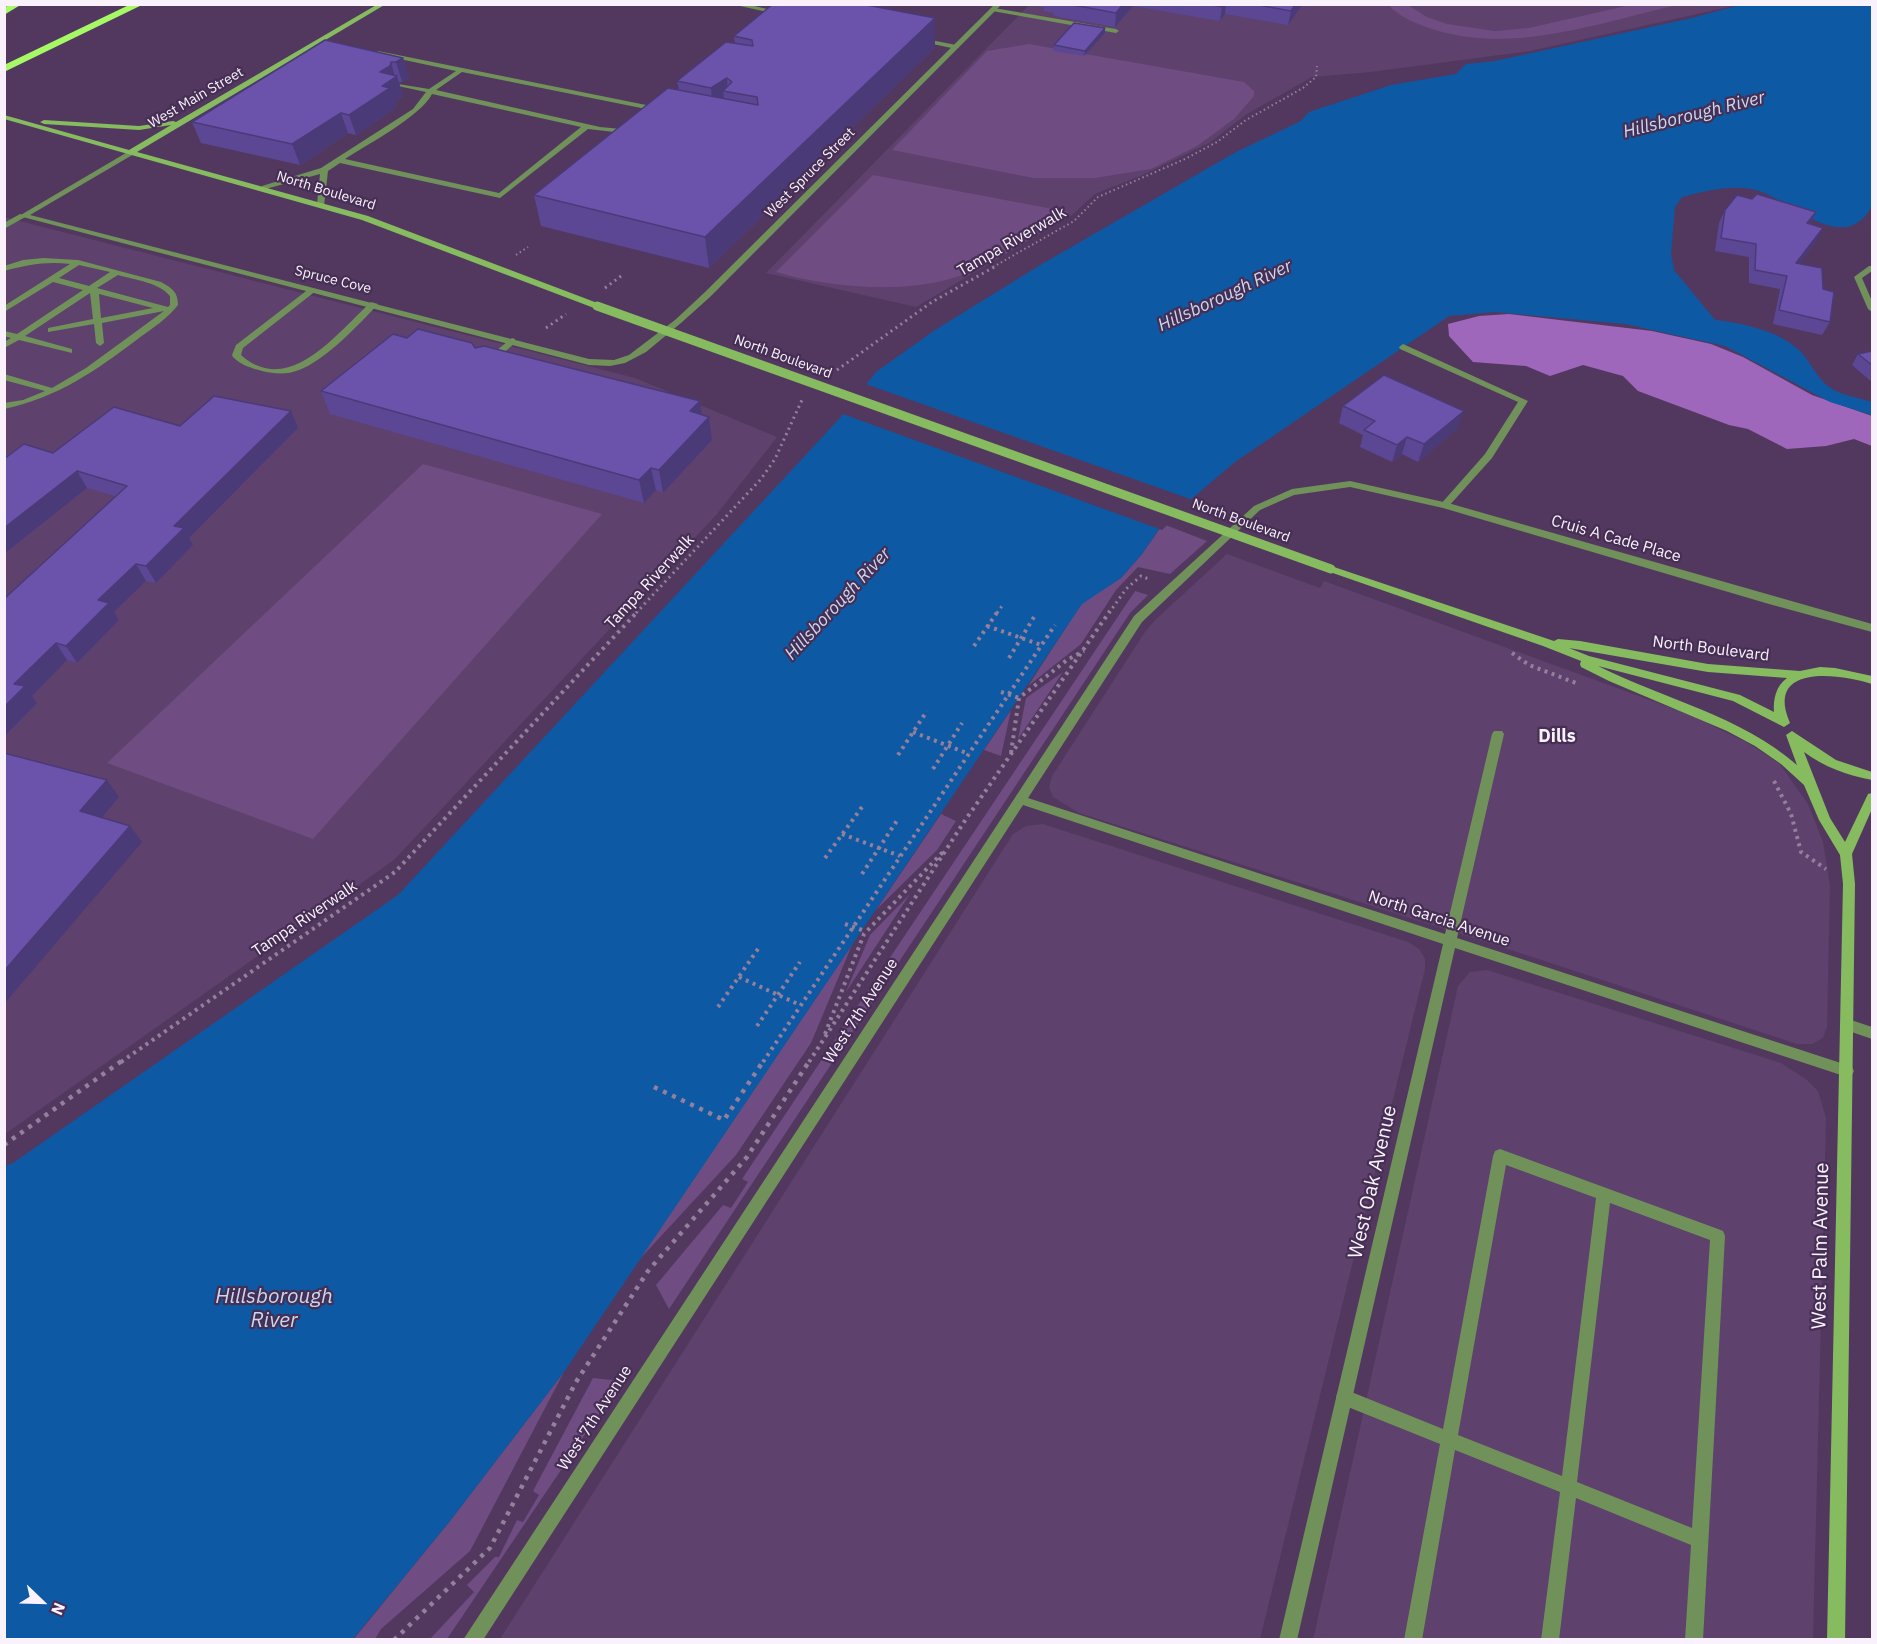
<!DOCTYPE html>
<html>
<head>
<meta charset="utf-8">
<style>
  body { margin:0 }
  #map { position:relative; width:1877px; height:1644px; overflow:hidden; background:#52385f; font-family:"IBM Plex Sans",sans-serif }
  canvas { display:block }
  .frame { position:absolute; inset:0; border:6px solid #f9f2fc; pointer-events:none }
  .north { position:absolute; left:12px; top:1572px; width:60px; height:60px; -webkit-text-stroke:4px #472e54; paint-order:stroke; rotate:113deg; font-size:16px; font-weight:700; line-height:24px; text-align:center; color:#f9f2fc }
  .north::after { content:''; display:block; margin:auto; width:21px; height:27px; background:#f9f2fc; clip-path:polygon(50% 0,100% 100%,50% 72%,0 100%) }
</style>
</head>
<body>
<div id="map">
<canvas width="1877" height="1644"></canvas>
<div class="frame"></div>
<div class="north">N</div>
</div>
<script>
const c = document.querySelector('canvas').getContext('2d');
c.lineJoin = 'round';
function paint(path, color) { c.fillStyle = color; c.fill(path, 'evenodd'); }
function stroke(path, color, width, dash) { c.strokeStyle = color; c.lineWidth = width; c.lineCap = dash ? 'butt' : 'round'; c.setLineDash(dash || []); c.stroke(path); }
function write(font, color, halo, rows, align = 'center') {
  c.font = font + ' "IBM Plex Sans",sans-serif'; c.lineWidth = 4.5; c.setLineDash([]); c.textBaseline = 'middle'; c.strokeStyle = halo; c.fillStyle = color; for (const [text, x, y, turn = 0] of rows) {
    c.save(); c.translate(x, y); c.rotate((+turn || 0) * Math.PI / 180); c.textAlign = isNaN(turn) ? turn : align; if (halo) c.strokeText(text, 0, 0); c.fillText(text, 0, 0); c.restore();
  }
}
paint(new Path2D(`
  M 1029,5 L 1738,5 L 1530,51 L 1371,72 L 1312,77 L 1247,114 L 1209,143 L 1145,174 L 1095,194 L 1072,215 L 916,307 L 766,273 Z
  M 4,217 L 635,378 L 777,437 L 717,514 L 394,860 L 5,1134 Z
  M 1227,554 L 1320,588 L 1324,581 L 1691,715 L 1748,743 L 1779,763 L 1808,804 L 1823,842 L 1830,885 L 1827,1027 L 1823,1038 L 1812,1044 L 1797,1044 L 1514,951 L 1079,813 L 1053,797 L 1049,787 L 1052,776 L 1145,632 L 1155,620 Z
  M 1043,824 L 1408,942 L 1419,949 L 1425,959 L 1425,969 L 1260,1639 L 500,1639 L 1013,834 L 1026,826 Z
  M 1487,970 L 1781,1063 L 1807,1080 L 1818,1091 L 1826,1118 L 1813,1639 L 1313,1640 L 1458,986 L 1470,972 Z`), '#5e416d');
paint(new Path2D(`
  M 1388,5 L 1408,5 L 1427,17 L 1447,24 L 1495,31 L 1529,28 L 1630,5 L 1677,5 C 1598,23 1513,55 1432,29 C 1416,24 1400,17 1388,5 Z
  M 1029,44 L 1244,82 L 1254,91 L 1254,96 L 1234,119 L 1197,146 L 1151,169 L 1095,178 L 1033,178 L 892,150 L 987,51 Z
  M 873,175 L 1069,212 C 1039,232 1008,254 975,270 C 919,296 834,289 776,272 Z
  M 423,464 L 602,514 L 313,839 L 107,763 Z
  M 1163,524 L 1207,541 L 1170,574 L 1138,567 L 1116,590 L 1081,644 L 1028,686 L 1082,603 L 1121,578 L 1142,554 Z
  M 1135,591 L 1148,595 L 1130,613 L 669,1309 L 656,1285 L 723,1205 L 731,1208 L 748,1182 L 742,1179 Z
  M 1063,672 L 1018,739 L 1026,698 Z
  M 1011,710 L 1001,756 L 984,750 Z
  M 941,814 L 956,821 L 937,850 L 876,910 Z
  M 910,894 L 846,992 L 870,935 Z
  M 852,945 L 811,1043 L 736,1155 L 638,1261 Z
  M 564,1372 L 470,1551 L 381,1629 L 375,1639 L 353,1640 L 450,1521 Z
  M 593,1378 L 621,1381 L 447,1639 L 430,1639 L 474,1592 L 467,1585 L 495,1557 L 499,1557 L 517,1520 L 523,1522 L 539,1495 L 533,1491 Z`), '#6f4c81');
paint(new Path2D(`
  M 1509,314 L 1652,331 L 1711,344 L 1743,357 L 1812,395 L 1872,416 L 1872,446 L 1854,439 L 1826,446 L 1787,449 L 1748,429 L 1729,425 L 1638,391 L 1623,376 L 1583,365 L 1550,376 L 1526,366 L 1473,362 L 1449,336 L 1448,324 L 1479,316 Z`), '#9f67bb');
paint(new Path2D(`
  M 1740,5 L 1872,5 L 1872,206 C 1844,258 1792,200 1756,190 C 1733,184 1704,191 1682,197 L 1675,207 L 1671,254 L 1674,270 L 1715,320 C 1742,323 1780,331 1800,351 C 1811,363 1816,377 1829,387 C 1840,395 1859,398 1872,402 L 1872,415 L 1830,402 L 1725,346 L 1625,324 L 1495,312 L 1449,316 L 1235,462 L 1163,523 L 1142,554 L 1121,578 L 1082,604 L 564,1372 L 450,1521 L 353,1639 L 5,1639 L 4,1166 L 13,1163 L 398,895 L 839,419 L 876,372 L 935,330 L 1042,264 L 1236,152 L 1301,121 L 1309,112 L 1391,85 L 1456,74 L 1466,64 L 1495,61 L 1692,18 Z`), '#0e59a3');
paint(new Path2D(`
  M 863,383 L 1193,500 L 1162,530 L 840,413 Z`), '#52385f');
stroke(new Path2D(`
  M 516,255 L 528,247
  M 993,267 L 1074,221 L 1098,197 L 1185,159 L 1217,142 L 1246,120 L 1303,88 L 1316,77 L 1317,66`), '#93809c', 2, [1.5, 3]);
stroke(new Path2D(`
  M 605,288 L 621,276
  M 546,328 L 566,314
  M 837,370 L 932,302 L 996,266
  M 636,613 L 761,479 L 775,459 L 802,400
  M 997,613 L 1002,606
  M 1109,613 L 1126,589 L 1141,576 L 1151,580`), '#93809c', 3, [2, 4]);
stroke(new Path2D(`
  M 987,626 L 1041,645
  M 974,646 L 998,611
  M 1512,653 L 1529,665 L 1576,683
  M 1009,658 L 1034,617
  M 1001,692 L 1019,698
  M 913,732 L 969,754
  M 1011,753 L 1019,698 L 1067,660 L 1084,651
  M 898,755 L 927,711
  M 933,769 L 962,723
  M 1774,781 L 1791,814 L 1801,852 L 1826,869
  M 842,834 L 900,856
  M 825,858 L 862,807
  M 862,874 L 898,819
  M 845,924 L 862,930
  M 739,977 L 800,1005
  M 718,1007 L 760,946
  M 757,1026 L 800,962
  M 825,1034 L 864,934 L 943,852
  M 121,1062 L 395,872 L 638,611
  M 763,1062 L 1055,625
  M 809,1062 L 964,822 L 1110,611`), '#93809c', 4, [3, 4.5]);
stroke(new Path2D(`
  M 654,1087 L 724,1120 L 764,1060
  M 4,1145 L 123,1060
  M 394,1640 L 490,1548 L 576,1382 L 648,1271 L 747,1157 L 810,1060`), '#93809c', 4.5, [4, 6]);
paint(new Path2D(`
  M 731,4 L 746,4 L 784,13 L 781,15 Z
  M 994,8 L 1116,29 L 1119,31 L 1116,33 L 992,11 L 991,10 Z
  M 921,38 L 956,45 L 959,47 L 956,49 L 919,41 L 918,40 Z
  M 378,51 L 661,108 L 665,110 L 661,112 L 462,72 L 436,90 L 600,127 L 632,130 L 636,132 L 632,134 L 588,129 L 500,198 L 340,163 L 328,171 L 324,206 L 317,204 L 320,174 L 262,190 L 262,186 L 321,168 L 413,109 L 426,92 L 398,86 L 398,84 L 429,89 L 456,71 L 376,54 L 375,53 ZM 432,94 L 581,127 L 499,193 L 345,159 C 368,144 421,116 432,94 Z
  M 20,214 L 27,216 L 4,229 L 4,223 Z
  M 43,258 L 78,260 L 161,282 C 172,288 178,292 178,305 C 168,318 153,328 139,338 C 97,370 57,398 4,409 L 4,403 L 23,400 L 45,391 L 4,380 L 4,374 L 52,388 L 86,368 L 164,311 L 102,323 L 104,343 L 100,346 L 96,343 L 94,324 L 48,332 L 48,328 L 93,319 L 90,293 L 25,336 L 72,349 L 72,353 L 19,340 L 4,348 L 4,342 L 11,338 L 4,336 L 4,331 L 17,334 L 83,290 L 53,282 L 4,312 L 4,306 L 70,264 C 46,261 27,265 4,271 L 4,266 L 23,260 ZM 79,265 L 110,272 L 89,286 L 59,278 ZM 118,275 C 135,280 158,282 170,296 L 170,305 L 168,307 L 97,288 ZM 99,294 L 153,308 L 101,318 Z
  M 310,288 L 317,290 L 243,348 L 241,355 C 289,398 338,332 371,302 L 378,304 C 360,324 324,361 299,370 C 287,375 274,374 262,371 C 251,368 241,365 233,357 L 232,355 L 236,345 Z
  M 512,338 L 515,339 L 515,343 L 493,362 L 487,362 L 487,358 Z
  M 1403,344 L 1528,401 L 1492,458 L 1448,507 L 1442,507 L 1440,505 L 1485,454 L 1518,402 L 1400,349 L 1399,347 Z
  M 1848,1019 L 1872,1027 L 1872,1039 L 1843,1029 L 1841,1025 L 1843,1021 Z
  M 1500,1149 L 1718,1229 L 1723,1231 L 1725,1236 L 1703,1640 L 1685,1640 L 1691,1545 L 1576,1498 L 1559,1640 L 1541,1640 L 1560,1492 L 1455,1450 L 1422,1640 L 1404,1640 L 1440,1444 L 1338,1403 L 1336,1397 L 1338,1391 L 1344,1389 L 1443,1429 L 1493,1156 L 1495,1151 ZM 1506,1165 L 1596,1198 L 1562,1476 L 1458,1435 ZM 1610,1203 L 1710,1240 L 1692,1528 L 1577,1482 Z`), '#709159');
paint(new Path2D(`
  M 995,4 L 1002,4 L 710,297 L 681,323 L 646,352 L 625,363 L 610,366 L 589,365 L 19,216 L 131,150 L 135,152 L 134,154 L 30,215 L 589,359 L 614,360 L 629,355 L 675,320 L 704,293 Z
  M 1869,266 L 1872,266 L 1872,271 L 1862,278 L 1872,301 L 1872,312 L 1868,309 L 1854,277 Z
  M 1350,481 L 1448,503 L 1872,624 L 1872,632 L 1769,604 L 1443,508 L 1350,487 L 1294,495 L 1260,510 L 1142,622 L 1028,798 L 1445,934 L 1492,734 L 1494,731 L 1502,731 L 1504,734 L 1457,938 L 1847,1065 L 1852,1067 L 1854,1071 L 1852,1075 L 1847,1077 L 1455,948 L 1297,1640 L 1279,1640 L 1443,944 L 1023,805 L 483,1640 L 463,1640 L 1134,616 L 1254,506 L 1292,489 Z`), '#709159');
paint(new Path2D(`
  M 378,4 L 386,4 L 137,152 L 368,216 L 600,304 L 600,308 L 594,308 L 362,220 L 4,119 L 4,115 L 129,150 L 171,125 L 139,130 L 44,124 L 40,122 L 44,120 L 139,126 L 173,121 L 176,122 Z
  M 1331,566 L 1554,641 L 1558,639 L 1580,641 L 1708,664 L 1800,671 L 1820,667 L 1835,668 L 1872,676 L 1872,684 C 1840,674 1764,663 1790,723 L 1784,727 L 1733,701 L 1598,666 C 1664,699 1741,716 1797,765 L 1786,735 L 1792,731 L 1836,760 L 1872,772 L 1872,780 C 1847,775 1824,767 1804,752 L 1830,818 L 1845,842 L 1868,794 L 1872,793 L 1872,809 L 1852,854 L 1855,884 L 1845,1640 L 1827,1640 L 1843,884 L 1840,855 L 1819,820 L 1804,785 L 1781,764 L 1755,746 L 1727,731 L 1609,681 L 1581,667 L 1580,664 L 1581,661 L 1543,646 L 1327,571 L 1326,569 ZM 1569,648 L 1708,672 L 1787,678 C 1776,686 1773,699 1774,712 L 1740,695 L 1589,656 Z`), '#86bb60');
paint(new Path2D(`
  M 10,4 L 22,4 L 4,15 L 4,8 Z
  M 131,4 L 144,4 L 4,72 L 4,65 Z`), '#a6f865');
stroke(new Path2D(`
  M 597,306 L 1331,569`), '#86bb60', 9);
paint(new Path2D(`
  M 1041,4 L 1303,4 L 1288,25 L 1225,14 L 1220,21 L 1133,6 L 1115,27 L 1054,16 L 1054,13 L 1044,11 L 1044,7 L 1041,7 Z
  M 935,18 L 935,47 L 709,268 L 541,226 L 534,195 L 679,90 L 677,81 L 735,43 L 734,36 Z
  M 1105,33 L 1084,56 L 1053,51 L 1054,45 Z
  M 403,58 L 409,78 L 402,82 L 399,82 L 403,96 L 395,102 L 396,108 L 356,135 L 348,133 L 300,165 L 201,143 L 192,122 Z
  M 1752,199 L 1816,212 L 1810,224 L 1816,241 L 1799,264 L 1823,289 L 1830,322 L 1822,335 L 1773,324 L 1780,289 L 1749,283 L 1749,257 L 1715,251 L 1719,223 L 1725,210 Z
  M 407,338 L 475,348 L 709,417 L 712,440 L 663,493 L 656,490 L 644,503 L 330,414 L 321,391 Z
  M 1872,351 L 1872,382 L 1852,365 L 1858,354 Z
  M 1343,406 L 1458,428 L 1418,462 L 1402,454 L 1392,462 L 1360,447 L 1363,435 L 1339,423 Z
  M 180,426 L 298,428 L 189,538 L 193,545 L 156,583 L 146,581 L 114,612 L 119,620 L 77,663 L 67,660 L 32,696 L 37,703 L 4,737 L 115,496 L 87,488 L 4,554 L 4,459 L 53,453 Z`), '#5c4794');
paint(new Path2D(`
  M 1123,4 L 1133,4 L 1133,6 L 1115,27 L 1116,13 Z
  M 1224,4 L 1226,4 L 1225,14 L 1220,21 L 1222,7 Z
  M 1295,4 L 1303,4 L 1288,25 L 1291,11 Z
  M 935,18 L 935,47 L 709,268 L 705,237 Z
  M 1105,28 L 1105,33 L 1084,56 L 1085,51 Z
  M 403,58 L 409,78 L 402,82 L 396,62 Z
  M 391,62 L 395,77 L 397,76 L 403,96 L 395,102 L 396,108 L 356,135 L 349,115 L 380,72 Z
  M 727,78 L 728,92 L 723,91 L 726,111 L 714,118 L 711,88 Z
  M 341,113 L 348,133 L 300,165 L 292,144 Z
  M 1816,212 L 1810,225 L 1807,223 Z
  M 1823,228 L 1816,241 L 1790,277 L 1796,263 Z
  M 700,401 L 703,423 L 709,417 L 712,440 L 663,493 L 659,470 L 690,411 Z
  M 291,411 L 298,428 L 189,538 L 193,545 L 156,583 L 146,566 L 174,526 Z
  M 1464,411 L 1458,428 L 1418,462 L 1424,444 Z
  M 1407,437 L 1402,454 L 1392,462 L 1397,445 Z
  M 651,468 L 656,490 L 644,503 L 639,480 Z
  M 77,471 L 87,488 L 4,554 L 4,528 Z
  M 136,564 L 146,581 L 114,612 L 119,620 L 77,663 L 66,646 L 98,600 Z
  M 56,643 L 67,660 L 32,696 L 37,703 L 4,737 L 4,707 L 14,684 Z
  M 107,780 L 119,797 L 93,828 L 80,811 Z
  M 130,826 L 142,842 L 4,1004 L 4,971 Z`), '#4b3a78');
const building = new Path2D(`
  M 773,4 L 861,4 L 935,18 L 705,237 L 534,195 L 668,88 L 758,105 L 757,97 L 723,91 L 732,82 L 727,78 L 711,88 L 677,81 L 726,42 L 753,46 L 752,40 L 734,36 Z
  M 1068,4 L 1123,4 L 1116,13 Z
  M 1208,4 L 1224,4 L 1222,7 Z
  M 1253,4 L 1295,4 L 1291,11 Z
  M 1074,23 L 1105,28 L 1085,51 L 1054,45 Z
  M 325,40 L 403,58 L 396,62 L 391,62 L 390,66 L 380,72 L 397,76 L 382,86 L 390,88 L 349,115 L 341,113 L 292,144 L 192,122 Z
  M 1757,194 L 1816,212 L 1807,223 L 1823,228 L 1796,263 L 1822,268 L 1823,289 L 1834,292 L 1830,322 L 1779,310 L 1787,276 L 1755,270 L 1756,244 L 1721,238 L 1725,210 L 1737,195 L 1752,199 Z
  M 418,329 L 472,343 L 475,348 L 484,346 L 700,401 L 690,411 L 709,417 L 659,470 L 651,468 L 639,480 L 321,391 L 393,334 L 407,338 Z
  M 1872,351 L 1872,365 L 1858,354 Z
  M 1384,375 L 1464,411 L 1424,444 L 1407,437 L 1397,445 L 1364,430 L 1375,421 L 1343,406 Z
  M 214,396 L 291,411 L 174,526 L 184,528 L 146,566 L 136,564 L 98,600 L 109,603 L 66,646 L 56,643 L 14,684 L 25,686 L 4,707 L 4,599 L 127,486 L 77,471 L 4,528 L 4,459 L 24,444 L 53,453 L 114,407 L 180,426 Z
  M 4,753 L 107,780 L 80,811 L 130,826 L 4,971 Z`);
paint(building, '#6b53ac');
stroke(building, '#4b3a78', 1.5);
write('14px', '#f9f2fc', '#472e54', [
  ["West Main Street",196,98,-30],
  ["West Spruce Street",810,173,-45],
  ["North Boulevard",326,191,17],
  ["Spruce Cove",333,280,14],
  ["North Boulevard",783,357,20],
  ["North Boulevard",1241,521,20]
]);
write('16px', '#f9f2fc', '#472e54', [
  ["Tampa Riverwalk",1012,242,-30],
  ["Cruis A Cade Place",1616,539,16],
  ["Tampa Riverwalk",650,582,-47],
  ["North Boulevard",1711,649,7],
  ["Tampa Riverwalk",305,919,-34],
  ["North Garcia Avenue",1439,919,18],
  ["West 7th Avenue",861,1011,-57],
  ["West 7th Avenue",595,1418,-57]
]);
write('italic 18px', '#c8d9ed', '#472e54', [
  ["Hillsborough River",1694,115,-14],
  ["Hillsborough River",1225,296,-25],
  ["Hillsborough River",838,604,-47]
]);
write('bold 18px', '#f9f2fc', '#472e54', [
  ["Dills",1557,737]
]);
write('20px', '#f9f2fc', '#472e54', [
  ["West Oak Avenue",1373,1182,-77],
  ["West Palm Avenue",1821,1246,-89]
]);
write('italic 21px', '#c8d9ed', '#472e54', [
  ["Hillsborough",274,1297],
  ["River",274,1321]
]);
</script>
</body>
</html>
